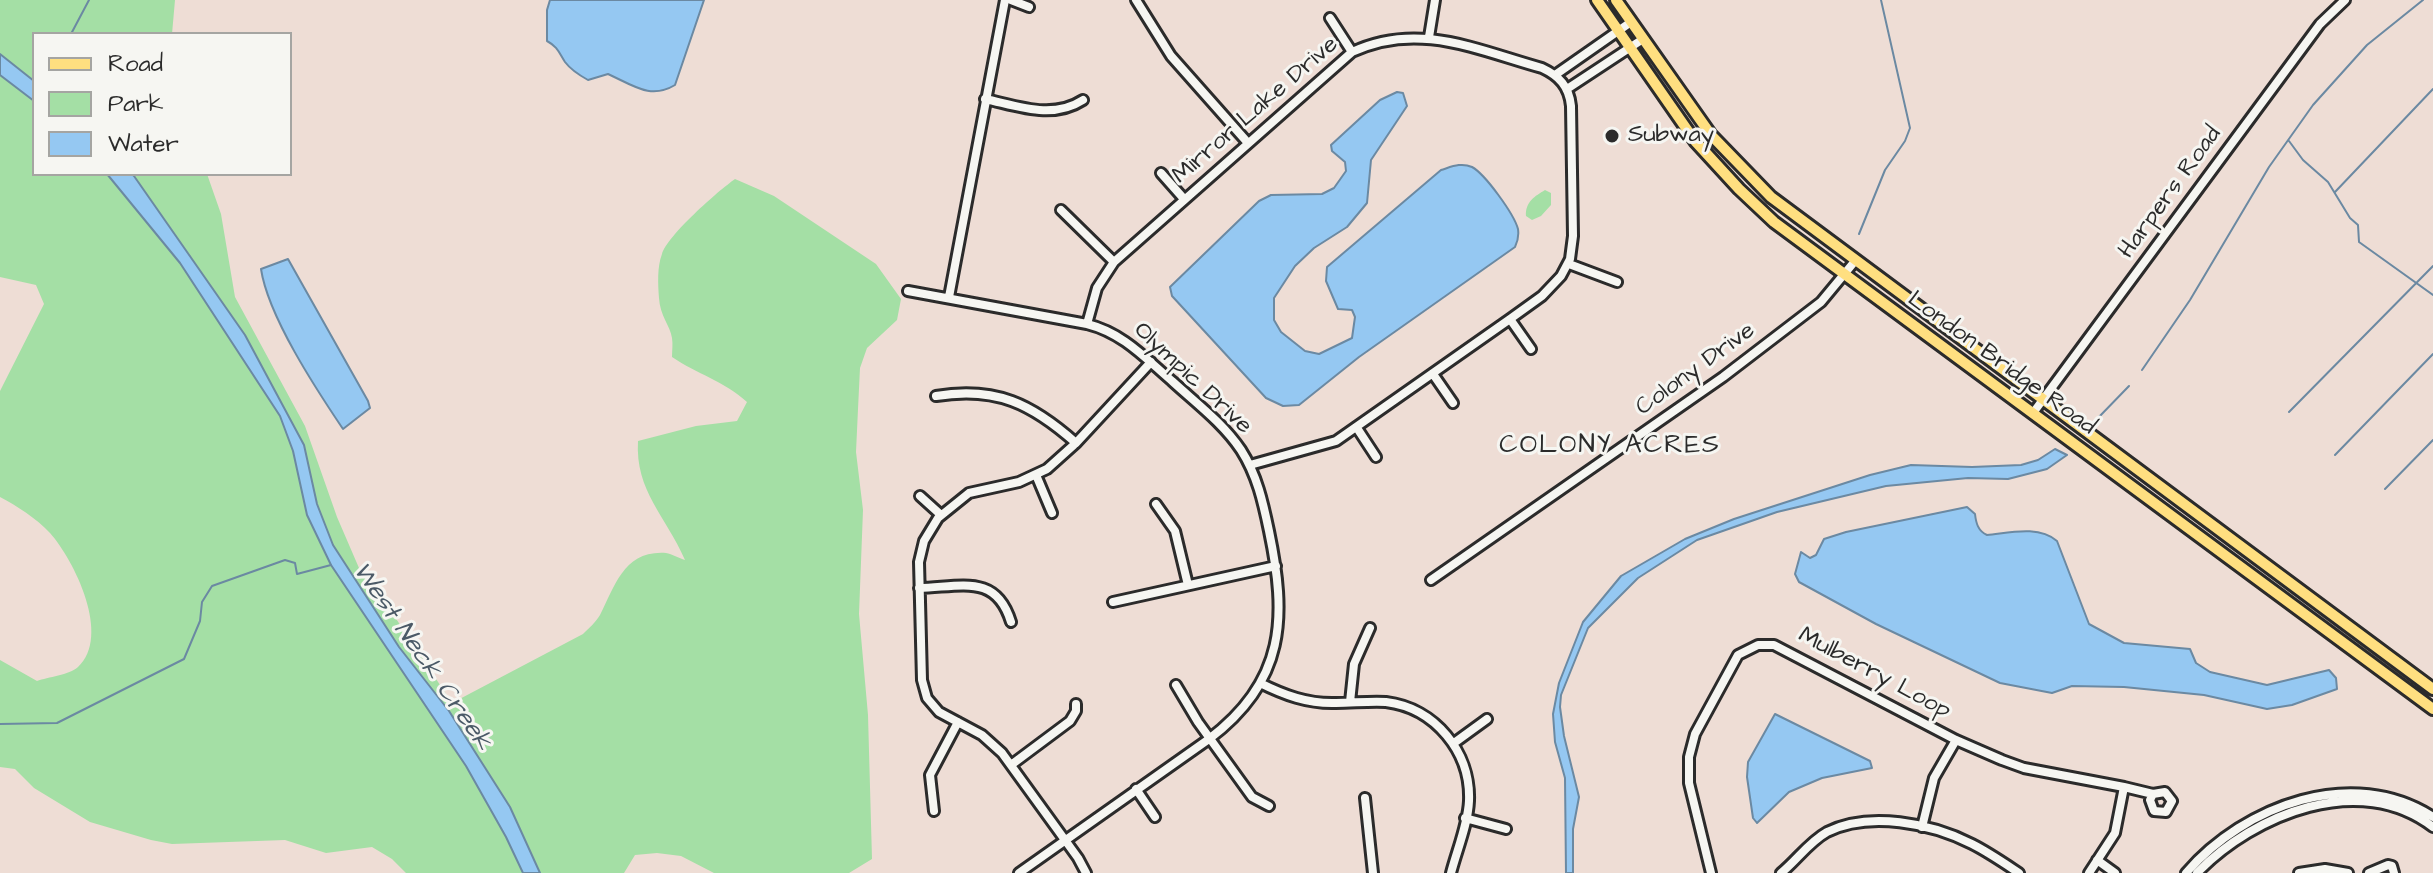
<!DOCTYPE html>
<html>
<head>
<meta charset="utf-8">
<style>
  body { margin:0 }
  #map { position:relative; width:2433px; height:873px; overflow:hidden; background:#eeddd5; font-family:"Architects Daughter",sans-serif }
  canvas { display:block }
  .legend { position:absolute; left:32px; top:32px; width:260px; height:144px; box-sizing:border-box; background:#f6f6f2; border:2px solid #a5a5a2; margin:0; padding:10px 14px; list-style:none; font-size:24px; color:#2b2b2b }
  .legend li { display:flex; align-items:center; gap:16px; height:40px }
  .legend b { width:40px; border:2px solid #a5a5a2 }
</style>
</head>
<body>
<div id="map">
<canvas width="2433" height="873"></canvas>
<ul class="legend">
<li><b style="height:10px;background:#ffdf80"></b>Road</li>
<li><b style="height:22px;background:#a4dfa5"></b>Park</li>
<li><b style="height:22px;background:#95c8f2"></b>Water</li>
</ul>
</div>
<script>
const c = document.querySelector('canvas').getContext('2d');
c.lineJoin = 'round';
function paint(path, color) { c.fillStyle = color; c.fill(path, 'evenodd'); }
function stroke(path, color, width, dash) { c.strokeStyle = color; c.lineWidth = width; c.lineCap = dash ? 'butt' : 'round'; c.setLineDash(dash || []); c.stroke(path); }
function write(font, color, halo, rows, align = 'center') {
  c.font = font + ' "Architects Daughter",sans-serif'; c.lineWidth = 6; c.setLineDash([]); c.textBaseline = 'middle'; c.strokeStyle = halo; c.fillStyle = color; for (const [text, x, y, turn = 0] of rows) {
    c.save(); c.translate(x, y); c.rotate((+turn || 0) * Math.PI / 180); c.textAlign = isNaN(turn) ? turn : align; if (halo) c.strokeText(text, 0, 0); c.fillText(text, 0, 0); c.restore();
  }
}
paint(new Path2D(`
  M 0,0 L 175,0 L 172,34 L 34,34 L 34,81 L 0,54 Z
  M 0,75 L 34,101 L 34,174 L 107,174 L 180,263 L 281,416 L 293,451 L 307,515 L 331,565 L 466,766 L 506,837 L 523,873 L 406,873 L 392,859 L 372,847 L 326,853 L 285,840 L 172,844 L 151,840 L 90,822 L 34,788 L 15,769 L 0,767 L 0,660 L 37,681 C 48,677 69,675 78,667 C 112,636 74,560 50,533 C 36,518 17,506 0,497 L 0,391 L 44,304 L 36,285 L 0,277 Z
  M 132,174 L 207,174 L 221,214 L 235,297 L 305,426 L 337,517 L 359,568 L 381,596 L 452,703 L 583,634 C 589,628 596,622 600,615 C 615,586 624,550 666,553 C 672,554 679,558 685,560 C 666,516 635,491 638,441 L 696,426 L 737,421 L 747,402 C 724,381 697,374 672,357 C 672,351 673,344 672,338 C 670,325 660,316 659,298 C 658,284 657,267 662,254 C 668,235 718,191 735,179 L 774,196 L 876,264 L 901,299 L 897,320 L 867,348 L 860,368 L 858,409 L 856,452 L 863,510 L 859,614 L 868,715 L 872,859 L 849,873 L 714,873 L 681,856 L 657,853 L 635,855 L 624,873 L 540,873 L 510,807 L 449,711 L 399,647 L 333,545 L 317,504 L 304,445 L 245,335 Z
  M 1545,190 L 1551,193 L 1551,205 L 1541,216 L 1532,220 L 1526,216 C 1525,202 1535,196 1545,190 Z`), '#a4dfa5');
const water = new Path2D(`
  M 550,0 L 704,0 L 675,85 C 650,100 633,85 608,74 L 588,80 C 579,75 571,70 565,62 C 559,53 558,47 547,41 L 547,10 Z
  M 0,54 L 34,81 L 34,101 L 0,75 Z
  M 1397,92 L 1403,93 L 1407,106 L 1371,160 L 1367,203 L 1347,227 L 1314,248 L 1295,266 L 1274,298 L 1274,320 L 1281,332 L 1305,351 L 1319,354 L 1352,338 L 1355,317 L 1352,310 L 1338,309 L 1326,281 L 1327,267 L 1441,170 C 1451,167 1461,162 1472,167 C 1485,174 1514,214 1518,229 C 1519,236 1518,241 1515,247 L 1359,357 L 1299,405 L 1283,406 L 1266,398 L 1172,296 L 1170,287 L 1259,201 L 1271,195 L 1322,194 L 1334,188 L 1346,171 L 1345,162 L 1332,151 L 1331,145 L 1380,100 Z
  M 107,174 L 132,174 L 134,176 L 245,335 L 304,445 L 317,504 L 333,545 L 399,647 L 449,711 L 510,807 L 540,873 L 523,873 L 506,837 L 466,766 L 331,565 L 307,515 L 293,451 L 280,416 L 180,263 Z
  M 288,259 L 368,401 L 370,408 L 343,429 C 316,389 268,316 261,269 Z
  M 2055,449 L 2067,455 L 2047,469 L 2008,479 L 1968,478 L 1886,486 L 1777,512 L 1697,540 L 1638,578 L 1588,628 L 1561,695 L 1560,707 L 1564,736 L 1579,797 L 1573,829 L 1573,873 L 1566,873 L 1565,778 L 1555,742 L 1553,714 L 1559,683 L 1583,622 L 1621,576 L 1685,539 L 1734,519 L 1870,475 L 1911,465 L 1972,467 L 2021,465 L 2038,460 Z
  M 1967,507 L 1975,514 C 1976,523 1978,531 1987,535 C 2009,533 2038,525 2057,541 L 2089,624 L 2124,643 L 2190,649 L 2196,663 L 2210,672 L 2267,685 L 2329,670 L 2336,678 L 2337,689 L 2292,705 L 2267,709 L 2204,695 L 2124,687 L 2072,686 L 2052,693 L 2000,683 L 1876,624 L 1799,582 L 1795,574 L 1801,552 L 1810,558 L 1816,555 L 1824,539 L 1846,532 Z
  M 1775,714 L 1870,761 L 1872,768 L 1822,778 L 1789,792 L 1757,823 L 1753,818 L 1747,777 L 1748,762 Z`);
paint(water, '#95c8f2');
stroke(water, '#6b89a2', 2);
stroke(new Path2D(`
  M 71,34 L 89,0
  M 2289,141 L 2303,160 L 2328,182 L 2350,218 L 2358,225 L 2359,242 L 2433,295
  M 2335,192 L 2433,89
  M 1859,234 L 1885,170 L 1905,141 L 1910,128 L 1881,0
  M 2142,370 L 2190,300 L 2269,167 L 2313,105 L 2367,45 L 2423,0
  M 2289,412 L 2433,266
  M 2097,419 L 2129,386
  M 2335,455 L 2433,354
  M 2385,489 L 2433,440
  M 0,724 L 57,723 L 184,659 L 200,621 L 202,602 L 212,586 L 285,560 L 295,563 L 297,574 L 331,565`), '#6b89a2', 2);
const minor = new Path2D(`
  M 1011,0 L 1029,7
  M 1136,0 L 1171,56 L 1248,143
  M 1330,18 L 1352,52
  M 1429,37 L 1435,0
  M 1555,75 L 1631,22
  M 1567,89 L 1643,39
  M 985,99 C 1018,106 1052,120 1083,100
  M 1161,173 L 1184,199
  M 1061,210 L 1114,262
  M 1569,264 L 1617,282
  M 908,291 L 1087,324 C 1123,333 1145,358 1172,381 C 1196,403 1223,423 1241,450 C 1257,475 1263,502 1269,531 C 1287,617 1286,681 1209,739 L 1019,873
  M 949,297 L 1005,0
  M 1510,319 L 1531,349
  M 1087,324 L 1097,288 L 1114,262 L 1352,52 C 1418,21 1477,50 1542,68 C 1559,76 1569,86 1571,106 L 1573,236 L 1570,259 L 1561,276 L 1542,296 L 1510,319 L 1336,441 L 1250,465
  M 1433,374 L 1453,403
  M 936,396 C 996,386 1032,404 1076,443
  M 2033,413 L 2320,24 L 2345,0
  M 1357,428 L 1376,457
  M 1036,475 L 1052,513
  M 920,496 L 941,515
  M 1156,504 L 1175,531 L 1188,585
  M 1431,580 L 1723,377 L 1821,302 L 1855,261
  M 919,588 C 961,587 996,573 1011,622
  M 1113,602 L 1276,566
  M 1260,683 C 1284,695 1308,704 1336,703 C 1353,703 1369,701 1386,702 C 1435,708 1471,752 1469,801 C 1468,824 1457,850 1451,873
  M 1176,685 L 1198,722 L 1252,797 L 1269,806
  M 1350,702 L 1354,664 L 1370,628
  M 1454,743 L 1487,719
  M 1011,765 L 1070,721 L 1076,711 L 1076,704
  M 2124,787 L 2153,794 L 2165,792 L 2172,801 L 2166,812 L 2154,811 L 2150,800 L 2153,794
  M 1136,789 L 1155,817
  M 1365,798 L 1373,873
  M 934,811 L 930,775 L 958,722
  M 1465,818 L 1506,829
  M 1922,827 L 1934,778 L 1956,740
  M 2097,860 L 2115,873
  M 1086,873 L 1078,858 L 1002,753 L 982,735 L 939,712 L 927,698 L 922,680 L 919,562 L 924,541 L 938,518 L 969,493 L 1019,482 L 1047,469 L 1076,443 L 1151,362
  M 1711,873 L 1689,783 L 1689,757 L 1695,734 L 1738,655 L 1758,645 L 1774,645 L 1956,740 L 2002,760 L 2024,768 L 2124,787 L 2115,833 L 2089,873
  M 1781,873 C 1797,860 1809,842 1827,832 C 1869,811 1931,823 1972,844 C 1988,852 2004,863 2019,873
  M 2186,873 C 2245,805 2353,765 2433,817
  M 2197,873 C 2254,814 2360,771 2433,827
  M 2299,873 L 2325,869 L 2348,873
  M 2369,873 L 2388,865 L 2392,866 L 2394,873`);
const major = new Path2D(`
  M 1597,0 L 1695,141 L 1739,189 L 1774,222 L 2433,709
  M 1616,0 L 1711,135 L 1771,197 L 2433,689`);
stroke(minor, '#2b2b2b', 14);
stroke(major, '#2b2b2b', 16);
stroke(minor, '#f6f6f2', 8);
stroke(major, '#ffdf80', 10);
for (const [x, y, r, color] of [
  [1612,136,8,"#2b2b2b"]
]) { const dot = new Path2D(); dot.arc(x, y, r, 0, 2 * Math.PI); c.fillStyle = color; c.fill(dot); stroke(dot, '#f6f6f2', 3); }
write('24px', '#2b2b2b', '#f6f6f2', [
  ["Mirror Lake Drive",1256,111,-41],
  ["Harpers Road",2171,193,-54],
  ["London Bridge Road",2001,364,36],
  ["Colony Drive",1696,370,-36],
  ["Olympic Drive",1192,379,43],
  ["Mulberry Loop",1874,674,28]
]);
write('24px', '#2b2b2b', '#f6f6f2', [
  ["Subway",1628,136]
], 'left');
c.letterSpacing = '2px';
write('26px', '#2b2b2b', '#f6f6f2', [
  ["COLONY ACRES",1610,447]
]);
c.letterSpacing = '0px';
write('italic 26px', '#4b5a67', '#f6f6f2', [
  ["West Neck Creek",421,657,55]
]);
</script>
</body>
</html>
